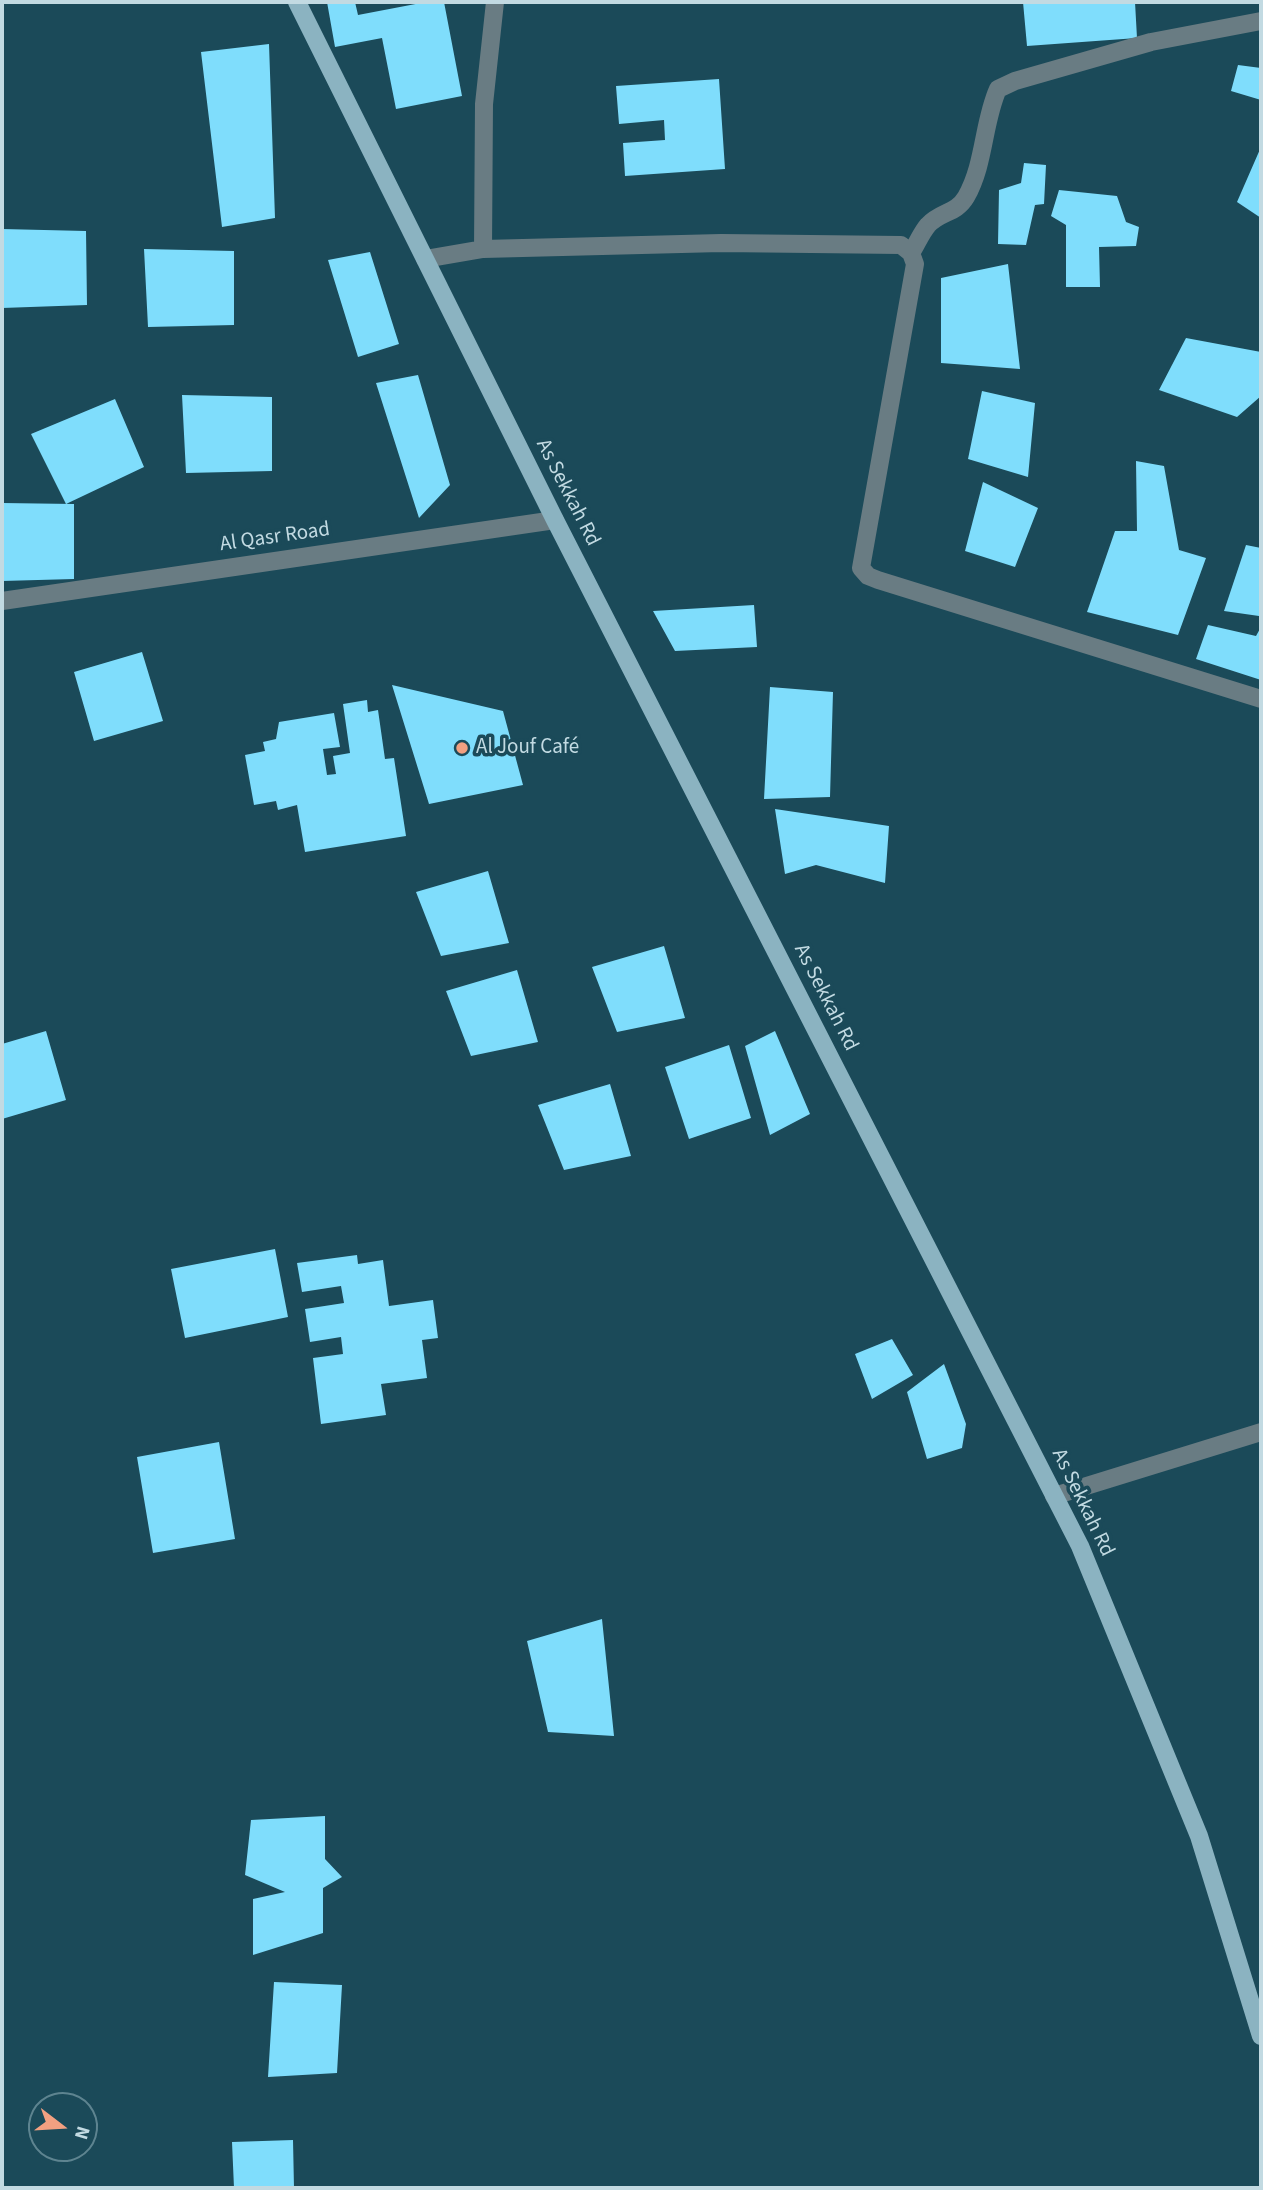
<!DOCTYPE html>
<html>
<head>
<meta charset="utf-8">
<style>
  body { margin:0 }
  #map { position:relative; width:1263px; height:2190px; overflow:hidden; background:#1b4a59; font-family:"Source Sans 3",sans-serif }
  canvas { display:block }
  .frame { position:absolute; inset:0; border:4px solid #c2dae2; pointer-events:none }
  .north { position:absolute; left:28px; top:2092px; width:70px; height:70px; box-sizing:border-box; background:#1b4a59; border:2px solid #5e8490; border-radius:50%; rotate:107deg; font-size:19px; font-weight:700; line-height:28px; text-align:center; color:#c2dae2 }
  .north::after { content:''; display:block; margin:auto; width:24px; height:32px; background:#f2a081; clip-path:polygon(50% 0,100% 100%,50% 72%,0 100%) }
</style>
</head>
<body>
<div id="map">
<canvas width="1263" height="2190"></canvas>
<div class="frame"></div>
<div class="north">N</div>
</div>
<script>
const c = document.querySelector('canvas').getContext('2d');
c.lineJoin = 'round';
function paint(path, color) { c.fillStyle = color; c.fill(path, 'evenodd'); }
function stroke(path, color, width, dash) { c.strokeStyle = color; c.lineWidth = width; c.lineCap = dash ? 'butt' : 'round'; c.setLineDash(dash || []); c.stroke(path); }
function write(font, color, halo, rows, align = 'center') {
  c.font = font + ' "Source Sans 3",sans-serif'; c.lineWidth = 7; c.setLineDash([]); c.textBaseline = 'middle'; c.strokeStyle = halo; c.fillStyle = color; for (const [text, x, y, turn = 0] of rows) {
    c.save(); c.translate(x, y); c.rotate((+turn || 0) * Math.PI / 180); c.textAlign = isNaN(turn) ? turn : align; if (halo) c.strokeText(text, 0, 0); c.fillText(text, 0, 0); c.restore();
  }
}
paint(new Path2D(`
  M 327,2 L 355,2 L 358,15 L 426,2 L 444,2 L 462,96 L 396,109 L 382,38 L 335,47 Z
  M 1023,2 L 1135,2 L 1137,38 L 1027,46 Z
  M 269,44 L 275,218 L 222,227 L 201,52 Z
  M 1238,65 L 1261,68 L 1261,100 L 1231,91 Z
  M 719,79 L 725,169 L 625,176 L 623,143 L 665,140 L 664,120 L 619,124 L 616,86 Z
  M 1261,147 L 1261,218 L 1237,202 Z
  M 1024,163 L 1046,165 L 1044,204 L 1035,205 L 1026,245 L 998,244 L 999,190 L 1021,183 Z
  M 1059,190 L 1117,196 L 1126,222 L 1139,227 L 1136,246 L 1099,247 L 1100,287 L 1066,287 L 1066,225 L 1051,216 Z
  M 2,229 L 86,231 L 87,305 L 2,308 Z
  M 144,249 L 234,251 L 234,325 L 148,327 Z
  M 370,252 L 399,344 L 358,357 L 328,260 Z
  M 1008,264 L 1020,369 L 941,363 L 941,278 Z
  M 1186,338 L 1261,352 L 1261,396 L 1237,417 L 1159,390 Z
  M 418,375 L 450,485 L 419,518 L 376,383 Z
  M 982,391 L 1035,403 L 1028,477 L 968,459 Z
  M 182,395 L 272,397 L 272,471 L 186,473 Z
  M 115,399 L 144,467 L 66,504 L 31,434 Z
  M 1136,461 L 1164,466 L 1179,550 L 1206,558 L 1178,635 L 1087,612 L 1115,531 L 1137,531 Z
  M 983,482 L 1038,508 L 1015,567 L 965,551 Z
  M 2,503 L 74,504 L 74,579 L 2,581 Z
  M 1246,545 L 1261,548 L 1259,616 L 1224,611 Z
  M 754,605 L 757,647 L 675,651 L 653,611 Z
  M 1208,625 L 1256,636 L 1261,627 L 1261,680 L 1196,659 Z
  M 142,652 L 163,721 L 94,741 L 74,672 Z
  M 392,685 L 503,711 L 523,785 L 429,804 Z
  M 770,687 L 833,692 L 830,797 L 764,799 Z
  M 367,700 L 368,712 L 378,710 L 385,759 L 394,758 L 406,836 L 305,852 L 297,805 L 278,810 L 276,801 L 254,805 L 245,755 L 265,751 L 263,742 L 276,739 L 279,722 L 334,713 L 340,747 L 323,749 L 327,775 L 336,774 L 333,756 L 350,753 L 343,704 Z
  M 775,809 L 889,826 L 885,883 L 816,865 L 785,874 Z
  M 488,871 L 509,943 L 441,956 L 416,892 Z
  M 664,946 L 685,1018 L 617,1032 L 592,967 Z
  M 517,970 L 538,1042 L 471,1056 L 446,991 Z
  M 46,1031 L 66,1100 L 2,1119 L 2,1044 Z
  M 775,1031 L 810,1114 L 770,1135 L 745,1046 Z
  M 729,1045 L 751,1118 L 689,1139 L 665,1067 Z
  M 610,1084 L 631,1156 L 564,1170 L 538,1105 Z
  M 275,1249 L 288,1317 L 185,1338 L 171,1269 Z
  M 357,1255 L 358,1264 L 383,1260 L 389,1306 L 433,1300 L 438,1338 L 422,1340 L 427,1378 L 381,1384 L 386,1415 L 321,1424 L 313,1358 L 343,1354 L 341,1337 L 310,1342 L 305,1309 L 344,1303 L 341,1286 L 302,1292 L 297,1263 Z
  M 892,1339 L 913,1375 L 872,1399 L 855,1354 Z
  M 944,1364 L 966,1424 L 962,1448 L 927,1459 L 907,1392 Z
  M 219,1442 L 235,1539 L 153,1553 L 137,1457 Z
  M 602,1619 L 614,1736 L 548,1732 L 527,1641 Z
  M 325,1816 L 325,1859 L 342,1877 L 323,1888 L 323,1933 L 253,1955 L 253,1899 L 285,1892 L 245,1875 L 251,1820 Z
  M 274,1982 L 342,1985 L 337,2073 L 268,2077 Z
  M 293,2140 L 294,2188 L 234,2188 L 232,2142 Z`), '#7fddfc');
stroke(new Path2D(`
  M 483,249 L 484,104 L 495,2
  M 911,253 C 917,244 921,233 928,225 C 941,211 956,214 966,197 C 985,164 983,122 998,89 L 1015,81 L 1151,42 L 1261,21
  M 425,259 L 483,249 L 721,243 L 901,245 L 911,253 L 915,264 L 861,568 L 868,576 L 878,580 L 1261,699
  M 2,601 L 555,520
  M 1054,1496 L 1261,1432`), '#697c83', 18);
stroke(new Path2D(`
  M 297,2 L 555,520 L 1080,1546 L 1199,1836 L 1261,2036`), '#8bb3c1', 18);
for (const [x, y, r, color] of [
  [462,748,7,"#f2a081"]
]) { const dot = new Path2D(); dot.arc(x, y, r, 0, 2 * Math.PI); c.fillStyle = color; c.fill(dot); stroke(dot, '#1b4a59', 2.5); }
write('21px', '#c2dae2', '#1b4a59', [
  ["As Sekkah Rd",567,493,63],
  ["Al Qasr Road",275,538,-8],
  ["As Sekkah Rd",825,998,63],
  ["As Sekkah Rd",1082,1503,64]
]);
write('21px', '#c2dae2', '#1b4a59', [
  ["Al Jouf Café",476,748]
], 'left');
</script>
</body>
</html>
